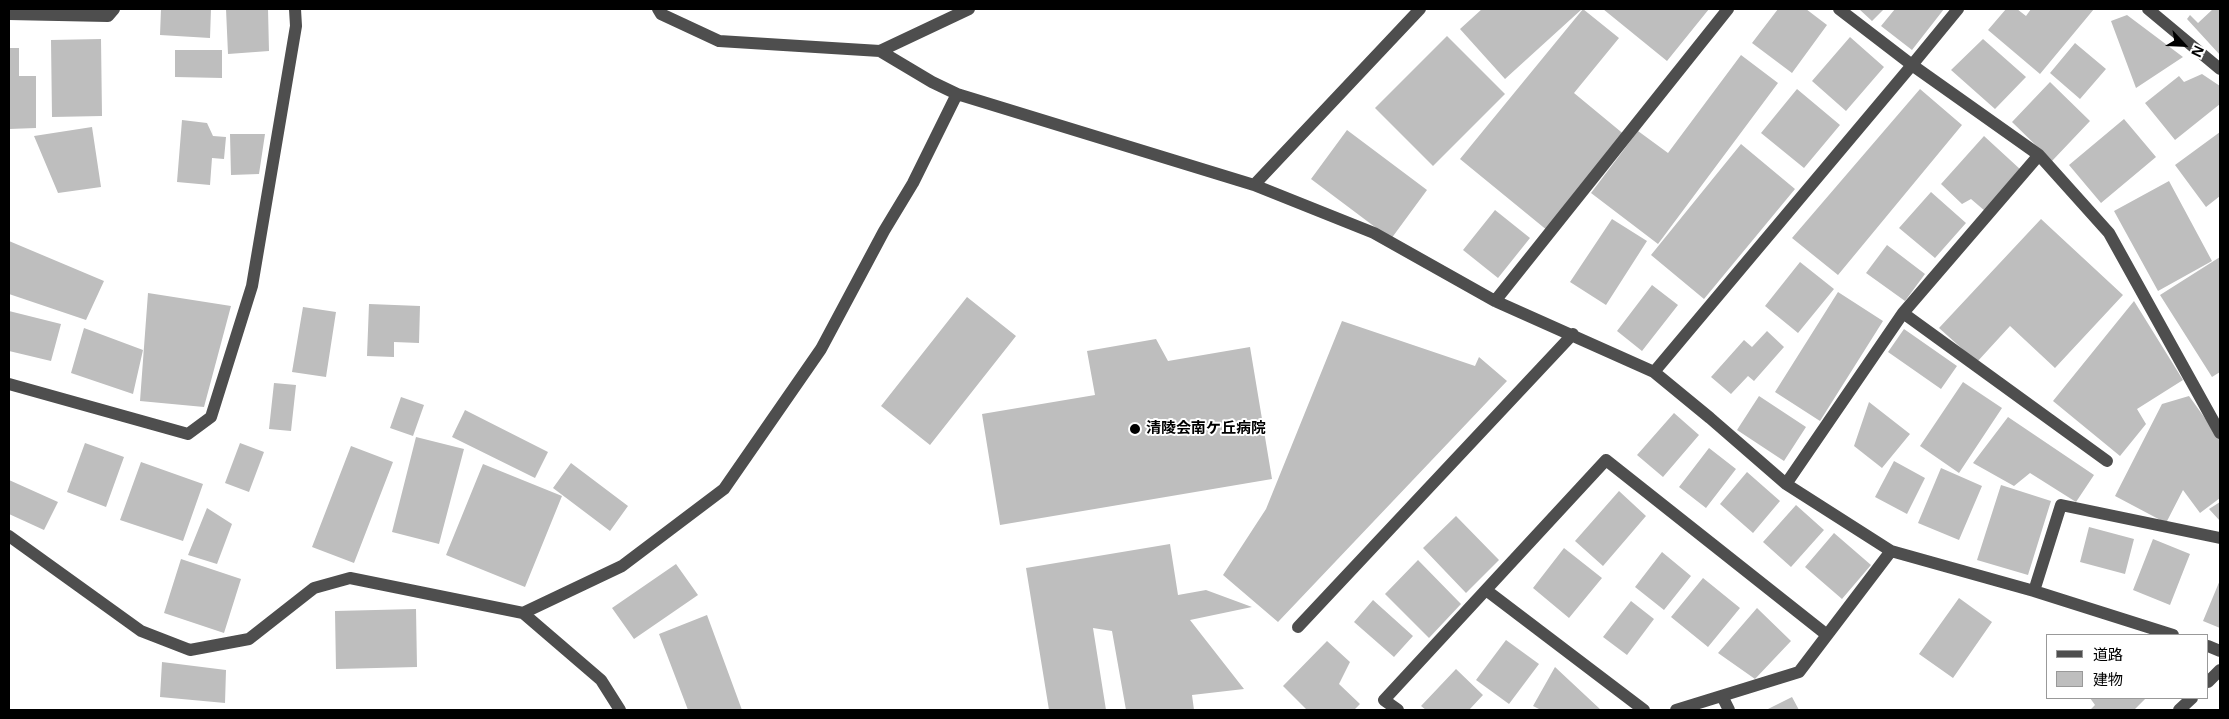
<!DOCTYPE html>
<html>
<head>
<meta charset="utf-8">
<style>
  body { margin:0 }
  #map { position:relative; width:2229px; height:719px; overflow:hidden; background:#fff; font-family:"Noto Sans","Noto Sans JP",sans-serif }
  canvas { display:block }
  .frame { position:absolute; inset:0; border:10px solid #000; pointer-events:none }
  .legend { position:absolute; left:2046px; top:634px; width:162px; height:65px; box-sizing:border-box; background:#fff; border:1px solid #999; margin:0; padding:6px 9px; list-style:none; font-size:15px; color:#000 }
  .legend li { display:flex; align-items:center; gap:10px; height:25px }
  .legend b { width:25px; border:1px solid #999 }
  .north { position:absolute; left:2159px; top:20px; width:50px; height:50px; -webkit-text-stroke:4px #fff; paint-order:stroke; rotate:115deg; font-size:14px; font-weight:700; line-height:20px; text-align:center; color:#000 }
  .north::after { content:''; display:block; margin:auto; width:18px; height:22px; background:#000; clip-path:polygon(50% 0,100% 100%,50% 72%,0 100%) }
</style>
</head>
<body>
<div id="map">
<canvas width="2229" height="719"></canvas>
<div class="frame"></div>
<ul class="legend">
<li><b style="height:6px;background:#4e4e4e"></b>道路</li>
<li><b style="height:14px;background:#bebebe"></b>建物</li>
</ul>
<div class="north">N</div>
</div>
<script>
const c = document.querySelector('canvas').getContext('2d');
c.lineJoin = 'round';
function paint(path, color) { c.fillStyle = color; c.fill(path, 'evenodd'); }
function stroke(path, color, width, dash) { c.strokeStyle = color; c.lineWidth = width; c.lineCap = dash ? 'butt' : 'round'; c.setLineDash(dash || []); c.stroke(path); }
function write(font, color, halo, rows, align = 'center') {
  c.font = font + ' "Noto Sans","Noto Sans JP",sans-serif'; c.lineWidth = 4; c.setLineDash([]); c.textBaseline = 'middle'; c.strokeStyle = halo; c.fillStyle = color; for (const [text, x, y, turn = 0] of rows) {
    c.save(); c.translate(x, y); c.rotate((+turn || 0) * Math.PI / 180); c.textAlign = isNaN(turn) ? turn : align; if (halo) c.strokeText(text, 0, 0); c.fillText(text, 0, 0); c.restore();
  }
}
paint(new Path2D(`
  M 161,9 L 211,9 L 210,38 L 160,35 Z
  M 226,9 L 268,9 L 269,51 L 228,54 Z
  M 1482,9 L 1582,9 L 1505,79 L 1460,29 Z
  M 1583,9 L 1619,38 L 1574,93 L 1626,136 L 1548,231 L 1460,159 Z
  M 1603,9 L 1709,9 L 1667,61 Z
  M 1778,9 L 1806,9 L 1827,25 L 1792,73 L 1752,43 Z
  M 1859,9 L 1884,9 L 1872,21 Z
  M 1895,9 L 1944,9 L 1912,50 L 1881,26 Z
  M 2006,9 L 2017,9 L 2026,16 L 2031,9 L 2094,9 L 2040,74 L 1988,30 Z
  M 2213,9 L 2220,9 L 2220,55 L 2187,19 L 2190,15 L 2198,23 Z
  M 2127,15 L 2183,57 L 2136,88 L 2111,21 Z
  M 1447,36 L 1505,94 L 1433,166 L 1375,108 Z
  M 1850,37 L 1884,67 L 1846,111 L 1812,81 Z
  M 101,39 L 102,116 L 52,117 L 51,40 Z
  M 1983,39 L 2026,77 L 1995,109 L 1951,70 Z
  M 2075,43 L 2106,69 L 2080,99 L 2050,73 Z
  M 9,48 L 19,48 L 19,76 L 36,76 L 36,128 L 9,129 Z
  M 175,50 L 222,50 L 222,78 L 175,77 Z
  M 1741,55 L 1778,83 L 1658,244 L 1591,193 L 1638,131 L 1668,153 Z
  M 2202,74 L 2220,86 L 2220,104 L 2175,140 L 2145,103 L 2179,76 L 2184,82 Z
  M 2050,82 L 2090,121 L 2052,161 L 2012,122 Z
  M 1797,89 L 1840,125 L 1804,168 L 1761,133 Z
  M 1920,89 L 1962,125 L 1838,275 L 1792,238 Z
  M 2124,119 L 2156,157 L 2101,203 L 2069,165 Z
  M 182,120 L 207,123 L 213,136 L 226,137 L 224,159 L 212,158 L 210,185 L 177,182 Z
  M 92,127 L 101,187 L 58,193 L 34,136 Z
  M 1347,130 L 1427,190 L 1391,239 L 1311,179 Z
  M 2220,132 L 2220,196 L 2206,207 L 2175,165 Z
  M 230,134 L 265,134 L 259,174 L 231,175 Z
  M 1984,136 L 2021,170 L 1985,211 L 1971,199 L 1962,204 L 1941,184 Z
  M 1741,144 L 1795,189 L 1704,299 L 1651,255 Z
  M 2169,181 L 2212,261 L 2158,291 L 2114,211 Z
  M 1931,192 L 1966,223 L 1935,258 L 1899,228 Z
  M 1495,210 L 1530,238 L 1498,278 L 1463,250 Z
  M 1612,219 L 1647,241 L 1606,305 L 1570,282 Z
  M 2041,219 L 2123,295 L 2055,368 L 2010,326 L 1977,362 L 1939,328 Z
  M 9,241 L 104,281 L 86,320 L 9,294 Z
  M 1887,245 L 1925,274 L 1905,301 L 1866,273 Z
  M 2220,257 L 2220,372 L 2212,377 L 2160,295 Z
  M 1800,262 L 1834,289 L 1798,333 L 1765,306 Z
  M 1652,285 L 1678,305 L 1642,351 L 1617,331 Z
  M 1838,292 L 1883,321 L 1820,421 L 1775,392 Z
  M 148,293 L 231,306 L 204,407 L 140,401 Z
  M 967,297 L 1016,336 L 930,445 L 881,406 Z
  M 2134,301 L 2183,380 L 2137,409 L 2146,424 L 2120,456 L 2053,401 Z
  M 369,304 L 420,306 L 419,343 L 394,342 L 394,357 L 367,356 Z
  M 303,307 L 336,312 L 326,377 L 292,372 Z
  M 9,311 L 61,324 L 51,361 L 9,351 Z
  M 1342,321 L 1475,366 L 1479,357 L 1507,381 L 1278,622 L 1223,575 L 1266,509 Z
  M 84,328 L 143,350 L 133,394 L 71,373 Z
  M 1904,329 L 1957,366 L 1941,389 L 1888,352 Z
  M 1767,331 L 1784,347 L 1754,381 L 1748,376 L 1731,394 L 1711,377 L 1744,340 L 1752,347 Z
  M 1156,339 L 1168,361 L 1250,347 L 1272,479 L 1000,525 L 982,414 L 1095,395 L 1087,351 Z
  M 1963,382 L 2002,408 L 1959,473 L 1920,446 Z
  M 274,383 L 296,385 L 291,431 L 269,429 Z
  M 1759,396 L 1806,427 L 1784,461 L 1737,430 Z
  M 2189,396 L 2220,439 L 2220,498 L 2200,513 L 2183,490 L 2166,523 L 2115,496 L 2162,404 Z
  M 401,397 L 424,405 L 413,436 L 390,428 Z
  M 1869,402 L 1910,434 L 1882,468 L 1854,446 Z
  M 465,410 L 548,452 L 535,478 L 452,437 Z
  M 1674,413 L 1699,435 L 1663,477 L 1637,455 Z
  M 2008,417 L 2094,475 L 2076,502 L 2030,473 L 2014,486 L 1973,463 Z
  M 416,437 L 464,449 L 439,544 L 392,532 Z
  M 85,443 L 124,457 L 106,507 L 67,492 Z
  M 240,443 L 264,452 L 249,492 L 225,483 Z
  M 351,446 L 393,462 L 354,563 L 312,547 Z
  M 1709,448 L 1736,469 L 1706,508 L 1679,487 Z
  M 1894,461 L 1925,478 L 1907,514 L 1875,497 Z
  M 141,462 L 203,484 L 183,541 L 120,520 Z
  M 571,463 L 628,506 L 610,531 L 553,488 Z
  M 483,464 L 562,496 L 525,587 L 446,555 Z
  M 1941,468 L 1982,486 L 1959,540 L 1918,523 Z
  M 1747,472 L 1780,501 L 1753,533 L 1720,504 Z
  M 9,480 L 58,502 L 44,530 L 9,514 Z
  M 2001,485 L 2051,501 L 2028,575 L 1977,560 Z
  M 1619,491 L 1646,516 L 1603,566 L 1575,541 Z
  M 2220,502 L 2220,521 L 2209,509 Z
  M 1796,505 L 1824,530 L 1791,567 L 1763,542 Z
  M 207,508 L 232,524 L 217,564 L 188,555 Z
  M 1456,516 L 1499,560 L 1466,593 L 1423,548 Z
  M 2089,527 L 2134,539 L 2125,574 L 2080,562 Z
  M 1834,533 L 1871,565 L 1842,599 L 1805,567 Z
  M 2153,539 L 2190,554 L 2170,605 L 2133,590 Z
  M 1170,544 L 1178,595 L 1206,590 L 1252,607 L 1190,620 L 1244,689 L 1192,695 L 1194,710 L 1126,710 L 1112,631 L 1093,628 L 1106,710 L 1049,710 L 1026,568 Z
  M 1564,548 L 1602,578 L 1569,618 L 1533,588 Z
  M 1662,552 L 1691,576 L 1664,610 L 1635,587 Z
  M 181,559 L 241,579 L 224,633 L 164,613 Z
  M 1418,560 L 1461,604 L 1429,638 L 1385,594 Z
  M 676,564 L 698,595 L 634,639 L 612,608 Z
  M 1703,578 L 1740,608 L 1708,647 L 1671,617 Z
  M 2220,580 L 2220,628 L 2203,621 Z
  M 1959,598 L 1992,622 L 1953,678 L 1919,654 Z
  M 1373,600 L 1413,636 L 1394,657 L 1354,622 Z
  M 1631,601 L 1654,619 L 1627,655 L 1603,637 Z
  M 1757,608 L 1791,641 L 1755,679 L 1718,653 Z
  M 416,609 L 417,667 L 336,669 L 335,611 Z
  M 707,615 L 742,710 L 688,710 L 659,634 Z
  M 1506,640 L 1539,664 L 1509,704 L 1476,680 Z
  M 1327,641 L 1350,662 L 1339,684 L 1360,704 L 1354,710 L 1307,710 L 1283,686 Z
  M 162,662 L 226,670 L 225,703 L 160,697 Z
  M 1555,667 L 1601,710 L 1541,710 L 1533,706 Z
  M 1456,669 L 1483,695 L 1469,710 L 1426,710 L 1421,706 Z
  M 1792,697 L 1799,710 L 1766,710 Z
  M 2090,698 L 2146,698 L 2134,710 L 2090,710 L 2095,705 Z`), '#bebebe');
stroke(new Path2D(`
  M 658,9 L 661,14 L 719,41 L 880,51 L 932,82 L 957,94 L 1254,185 L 1374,233 L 1495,301 L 1654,372 L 1710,418 L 1786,484 L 1891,551 L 2034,591 L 2173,635
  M 1839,9 L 1912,65 L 2039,155 L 2109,233 L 2220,433
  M 2148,9 L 2220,69
  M 9,14 L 108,16 L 114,9
  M 880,51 L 969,9
  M 1254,185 L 1420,9
  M 1495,301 L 1728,9
  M 1903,313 L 2107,461
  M 1654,372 L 1912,65 L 1958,9
  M 9,384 L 188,434 L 211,417 L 252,286 L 296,26 L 295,9
  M 1786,484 L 1903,313 L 2039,155
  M 9,536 L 141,631 L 190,650 L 249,639 L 314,588 L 350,578 L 523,613 L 601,680 L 620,710
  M 1486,590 L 1644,710
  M 2034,591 L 2061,505 L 2220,538
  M 523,613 L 622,566 L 724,489 L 821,349 L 884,231 L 913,183 L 957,94
  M 1298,627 L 1573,334
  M 2208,646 L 2220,651
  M 2208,682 L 2220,670
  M 1722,696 L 1729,710
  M 1398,710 L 1384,700 L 1606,460 L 1827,635
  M 1676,710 L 1799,672 L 1891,551
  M 2179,710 L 2192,698`), '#4e4e4e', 12);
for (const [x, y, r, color] of [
  [1135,429,6,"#000"]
]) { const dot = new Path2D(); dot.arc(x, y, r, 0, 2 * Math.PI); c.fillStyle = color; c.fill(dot); stroke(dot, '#fff', 2); }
write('bold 15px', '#000', '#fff', [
  ["清陵会南ケ丘病院",1146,429]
], 'left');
</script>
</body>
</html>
